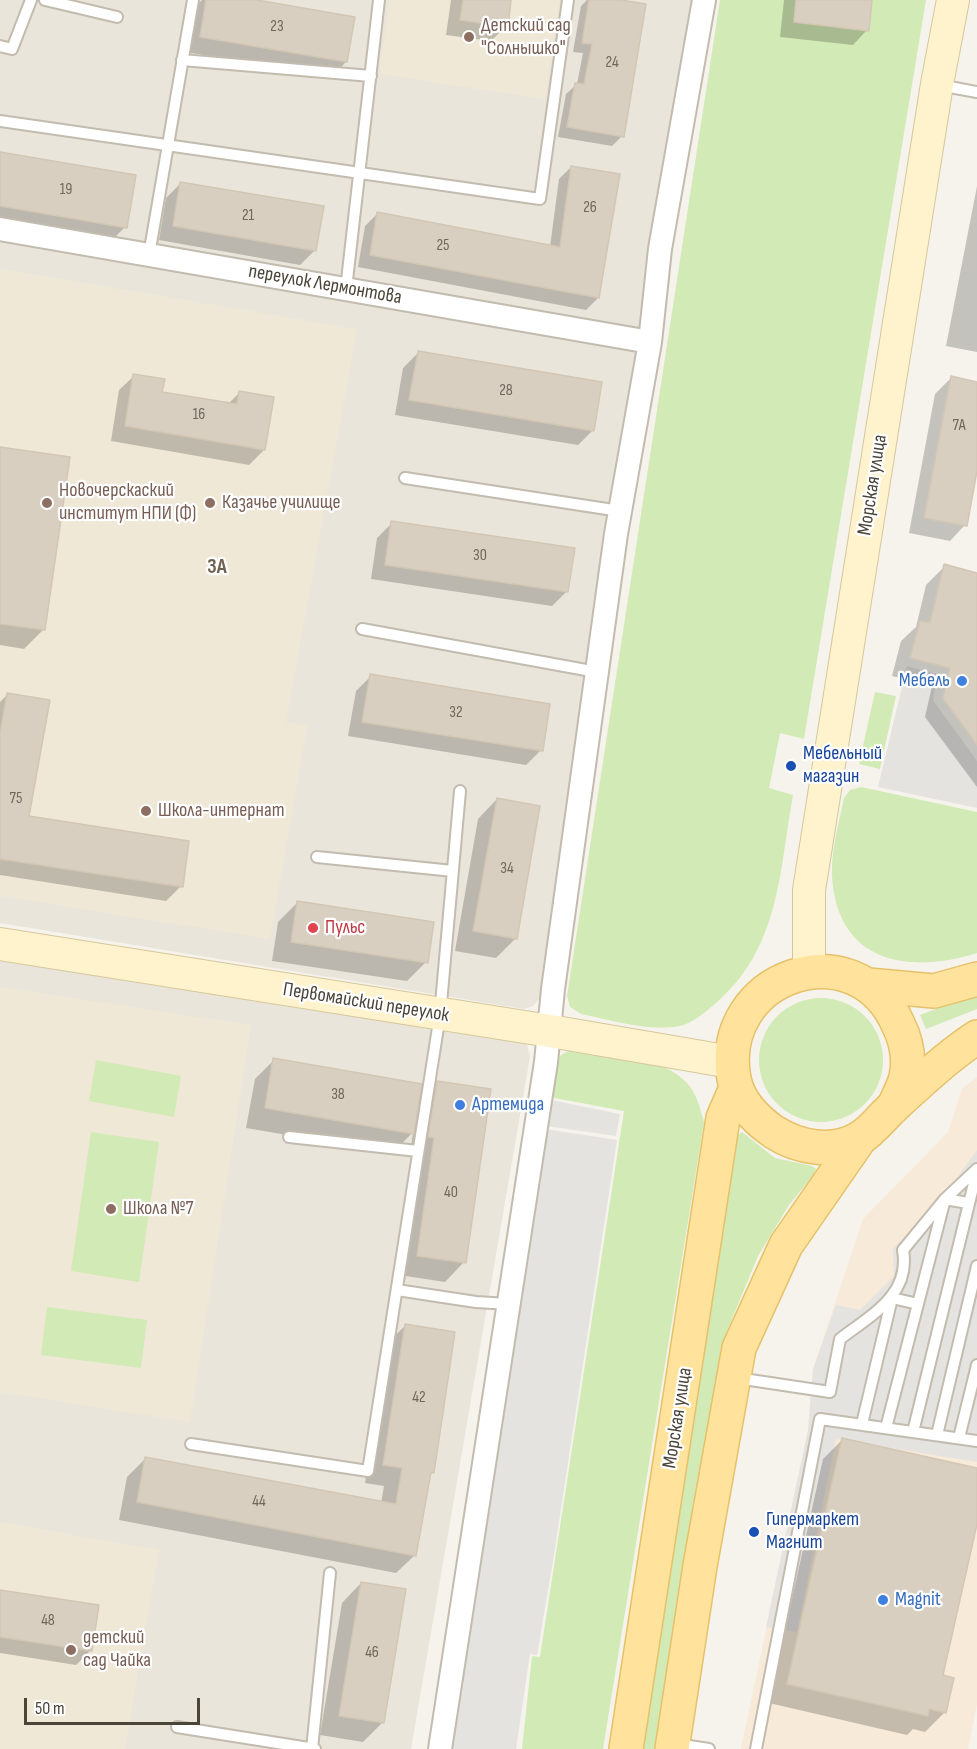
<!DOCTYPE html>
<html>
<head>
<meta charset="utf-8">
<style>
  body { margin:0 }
  #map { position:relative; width:977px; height:1749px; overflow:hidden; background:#f6f3ec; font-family:"Sofia Sans Condensed",sans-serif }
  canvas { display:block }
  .scale { position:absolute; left:24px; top:1698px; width:176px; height:27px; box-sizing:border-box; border:3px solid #4b4439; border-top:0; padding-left:8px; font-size:18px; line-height:21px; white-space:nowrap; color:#4b4439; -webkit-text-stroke:4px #fff; paint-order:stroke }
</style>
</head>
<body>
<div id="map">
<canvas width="977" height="1749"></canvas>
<div class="scale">50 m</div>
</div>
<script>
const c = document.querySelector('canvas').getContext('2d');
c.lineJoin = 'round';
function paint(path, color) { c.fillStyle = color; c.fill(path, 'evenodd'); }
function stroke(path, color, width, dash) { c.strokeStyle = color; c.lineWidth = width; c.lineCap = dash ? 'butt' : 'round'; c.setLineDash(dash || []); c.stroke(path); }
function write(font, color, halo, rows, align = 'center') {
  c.font = font + ' "Sofia Sans Condensed",sans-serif'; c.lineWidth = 4.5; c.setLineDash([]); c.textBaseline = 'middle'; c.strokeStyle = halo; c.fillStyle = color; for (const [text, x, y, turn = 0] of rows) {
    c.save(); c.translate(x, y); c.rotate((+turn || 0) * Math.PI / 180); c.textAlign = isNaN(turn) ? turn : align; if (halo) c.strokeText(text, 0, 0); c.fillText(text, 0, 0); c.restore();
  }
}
paint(new Path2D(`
  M 0,0 L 693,0 L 540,998 L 533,1006 L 524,1009 L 0,923 Z
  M 0,957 L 517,1039 L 527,1045 L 530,1057 L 411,1749 L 0,1749 Z`), '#eae5da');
paint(new Path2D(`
  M 977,1077 L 977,1704 L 968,1749 L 741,1749 L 808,1430 L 813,1369 L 863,1219 L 948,1132 L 962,1089 Z`), '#f7ead8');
paint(new Path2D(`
  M 390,0 L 560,0 L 545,99 L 379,74 Z
  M 0,269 L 357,329 L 286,722 L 307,726 L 270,939 L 0,896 Z
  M 0,987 L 251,1025 L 190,1422 L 0,1392 Z
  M 0,1522 L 159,1550 L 125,1749 L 0,1749 Z`), '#efe8d6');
paint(new Path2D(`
  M 720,0 L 926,0 L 804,739 L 780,733 L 769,788 L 793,795 C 779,873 780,948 715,1004 C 705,1012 693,1023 680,1026 C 648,1032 612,1020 581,1014 L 570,1007 L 567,996 Z
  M 875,692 L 896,696 L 880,769 L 859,764 Z
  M 861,787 L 977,812 L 977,953 C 907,975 837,962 832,876 C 831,850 839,823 844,798 L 850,790 Z
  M 977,993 L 977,1009 L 926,1029 L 920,1015 Z
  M759 1060a62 62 0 1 1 124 0a62 62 0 1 1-124 0Z
  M 572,1050 C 608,1056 661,1055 687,1083 C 697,1094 700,1109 704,1122 L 603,1749 L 522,1749 L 532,1656 L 540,1657 L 624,1111 L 549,1097 C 553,1078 550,1055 572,1050 Z
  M 96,1060 L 181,1076 L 174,1117 L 89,1101 Z
  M 91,1132 L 159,1142 L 139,1282 L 71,1271 Z
  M 742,1132 L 775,1158 L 812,1166 L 816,1169 L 815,1173 L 789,1205 L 758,1256 L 722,1343 L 654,1749 L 640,1749 L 731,1177 L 738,1135 Z
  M 47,1307 L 147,1320 L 141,1368 L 41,1355 Z`), '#d2eab5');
paint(new Path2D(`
  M 907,666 L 937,674 L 933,700 L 977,761 L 977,808 L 878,787 Z
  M 551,1100 L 620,1114 L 616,1136 L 546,1126 Z
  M 545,1129 L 617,1140 L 554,1555 L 537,1655 L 530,1654 L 516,1749 L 448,1749 Z
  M 977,1150 L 977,1462 L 836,1439 L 797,1632 L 766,1627 L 808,1430 L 813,1369 L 836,1305 L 860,1310 L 894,1276 L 893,1249 L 954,1182 Z`), '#e5e3e0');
paint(new Path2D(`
  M 202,0 L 248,0 L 346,62 L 331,77 L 186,52 L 194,8 Z
  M 451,0 L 510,0 L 506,26 L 491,41 L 446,35 Z
  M 587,0 L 612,0 L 622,136 L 612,146 L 558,137 L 566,94 L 577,84 L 583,53 L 573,52 L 581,6 Z
  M 784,0 L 871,0 L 867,30 L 853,45 L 780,37 Z
  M 0,153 L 125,227 L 110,242 L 0,223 Z
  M 571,167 L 598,298 L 586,310 L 358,267 L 365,226 L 377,214 L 550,247 L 559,179 Z
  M 181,183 L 315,250 L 300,265 L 159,240 L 166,198 Z
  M 977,186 L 977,352 L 946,346 Z
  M 418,353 L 593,430 L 578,445 L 395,415 L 403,368 Z
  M 134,376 L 161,393 L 228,404 L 240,392 L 264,450 L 249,465 L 111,441 L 119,390 Z
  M 951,378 L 977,383 L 977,463 L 965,525 L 950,541 L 909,533 L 935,394 Z
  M 0,448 L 44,629 L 24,649 L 0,645 Z
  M 392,523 L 567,591 L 552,606 L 371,579 L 377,538 Z
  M 945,566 L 977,574 L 977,787 L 925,717 L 932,686 L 892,676 L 901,641 L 916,627 L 926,585 Z
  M 371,676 L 541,750 L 526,765 L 348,736 L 356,691 Z
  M 8,694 L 28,817 L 181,886 L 166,901 L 0,875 L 0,702 Z
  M 497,799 L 516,938 L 496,958 L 455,951 L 478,819 Z
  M 298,902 L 426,962 L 407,981 L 272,961 L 278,922 Z
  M 274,1060 L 417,1103 L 438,1082 L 464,1262 L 445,1282 L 399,1275 L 416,1157 L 410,1156 L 413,1132 L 393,1153 L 246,1128 L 255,1079 Z
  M 405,1326 L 432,1472 L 429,1475 L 415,1555 L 396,1573 L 119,1520 L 127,1477 L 145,1459 L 381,1503 L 384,1486 L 365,1483 L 386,1344 Z
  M 843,1439 L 977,1470 L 977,1517 L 941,1676 L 945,1712 L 925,1732 L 913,1729 L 907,1735 L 769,1703 L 823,1459 Z
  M 361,1583 L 404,1591 L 382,1723 L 363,1742 L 320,1735 L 342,1603 Z
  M 0,1591 L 91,1650 L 76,1665 L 0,1653 Z`), '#0003');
const building = new Path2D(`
  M 206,0 L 257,0 L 355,17 L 347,62 L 200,37 Z
  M 463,0 L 511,0 L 508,27 L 460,20 Z
  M 589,0 L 621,0 L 646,4 L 624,137 L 567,127 L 575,83 L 584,84 L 592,44 L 582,43 Z
  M 796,0 L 872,0 L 869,31 L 794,22 Z
  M 0,152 L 136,175 L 127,228 L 0,206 Z
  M 571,166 L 620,174 L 599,298 L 370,255 L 377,212 L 560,247 Z
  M 180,182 L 324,206 L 316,251 L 173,226 Z
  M 418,351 L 602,382 L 594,431 L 409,400 Z
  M 133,374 L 165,379 L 162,392 L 237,404 L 239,391 L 274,397 L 265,450 L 125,426 Z
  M 951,376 L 977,382 L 977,471 L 967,526 L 924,518 Z
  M 0,447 L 70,457 L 45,630 L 0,624 Z
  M 391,521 L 575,548 L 568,592 L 385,565 Z
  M 944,564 L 977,573 L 977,745 L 943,698 L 950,668 L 910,658 L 920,621 L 930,623 Z
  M 370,674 L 550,704 L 543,751 L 362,722 Z
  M 7,693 L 50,700 L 29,816 L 189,841 L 183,887 L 0,859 L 0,733 Z
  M 497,798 L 540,806 L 517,939 L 473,931 Z
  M 297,901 L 434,922 L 428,963 L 291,942 Z
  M 273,1058 L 422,1084 L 414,1134 L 265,1108 Z
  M 437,1081 L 491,1089 L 466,1263 L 417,1256 L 434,1138 L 428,1137 Z
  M 405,1324 L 455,1332 L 434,1473 L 431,1472 L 416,1556 L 137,1502 L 145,1457 L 396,1504 L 402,1468 L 383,1465 Z
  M 842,1438 L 977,1468 L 977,1524 L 943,1675 L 954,1678 L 946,1713 L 929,1709 L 928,1716 L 787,1684 Z
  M 361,1582 L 406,1589 L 384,1723 L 339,1716 Z
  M 0,1590 L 99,1605 L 92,1651 L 0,1637 Z`);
paint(building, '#d8cfc1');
stroke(building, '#d3c7b4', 1.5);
const lane = new Path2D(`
  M 45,0 L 117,17
  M 0,46 L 12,49 L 31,0
  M 182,60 L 371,76
  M 939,85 L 977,92
  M 0,121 L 540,199 L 568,0
  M 149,255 L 193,0
  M 346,289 L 379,0
  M 405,478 L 620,511
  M 362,629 L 597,672
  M 317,857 L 453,871
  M 289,1137 L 418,1151
  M 397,1290 L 476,1302 L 509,1304
  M 737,1378 L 830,1392 L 840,1339 C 871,1315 911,1295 903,1250 L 945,1199 L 977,1169
  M 862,1424 L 892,1298 L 918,1304
  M 886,1428 L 945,1199 L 968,1203
  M 913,1432 L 977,1171
  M 937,1435 L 977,1266
  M 959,1438 L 977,1365
  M 191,1444 L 368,1471 L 440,1015 L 460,791
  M 177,1727 L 315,1749
  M 676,1744 L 709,1749
  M 312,1749 L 330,1573
  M 756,1749 L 820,1419 L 977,1441`);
const street = new Path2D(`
  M 0,229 L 650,342
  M 440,1749 L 546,1062 L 553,989 L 616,534 L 650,342 L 660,249 L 704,0`);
const secondary = new Path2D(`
  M 0,944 L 550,1031 L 731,1062
  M 809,971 L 809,890 L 937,84 L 953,0`);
const primary = new Path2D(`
  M 868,985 L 934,991 L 977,979
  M 894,1106 C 898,1097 904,1086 906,1077 C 910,1059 906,1040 898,1024 C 855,927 715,976 734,1079 C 739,1103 755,1119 774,1132 C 799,1148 833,1154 860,1138 C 872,1131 883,1116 893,1107 C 919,1083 948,1056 977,1037
  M 626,1749 L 723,1118 L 736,1088
  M 672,1749 L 700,1566 L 739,1348 L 786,1245 L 861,1137`);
stroke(lane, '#c2bbae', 14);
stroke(street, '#c2bbae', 26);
stroke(secondary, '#d6c79b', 34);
stroke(primary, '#e6c16a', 36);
stroke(lane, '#fff', 10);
stroke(street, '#fff', 22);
stroke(secondary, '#fff3cd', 32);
stroke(primary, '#ffe39c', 33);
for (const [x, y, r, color] of [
  [469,37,6,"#8d6e63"],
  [47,503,6,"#8d6e63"],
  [210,503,6,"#8d6e63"],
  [962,681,6,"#3f7fe0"],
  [791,766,6,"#1a4fb4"],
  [146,811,6,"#8d6e63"],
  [313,928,6,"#e0444e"],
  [460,1105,6,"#3f7fe0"],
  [111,1209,6,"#8d6e63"],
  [754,1532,6,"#1a4fb4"],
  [883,1600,6,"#3f7fe0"],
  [71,1650,6,"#8d6e63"]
]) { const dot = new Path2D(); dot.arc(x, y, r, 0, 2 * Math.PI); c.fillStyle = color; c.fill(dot); stroke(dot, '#fff', 2); }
write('16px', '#6e675b', null, [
  ["23",277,27],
  ["24",612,63],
  ["19",66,190],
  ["26",590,208],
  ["21",248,216],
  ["25",443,246],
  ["28",506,391],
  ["16",199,415],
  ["7А",959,426],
  ["30",480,556],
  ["32",456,713],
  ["75",16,799],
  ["34",507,869],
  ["38",338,1095],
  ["40",451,1193],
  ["42",419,1398],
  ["44",259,1502],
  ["48",48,1621],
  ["46",372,1653]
]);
write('20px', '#785e54', '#fff', [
  ["Детский сад",481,26],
  ["\"Солнышко\"",481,49],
  ["Новочерскаский",59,491],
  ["институт НПИ (Ф)",59,514],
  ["Казачье училище",222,503],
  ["Школа-интернат",158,811],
  ["Школа №7",123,1209],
  ["детский",83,1638],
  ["сад Чайка",83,1661]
], 'left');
write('20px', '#4b4439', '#fff', [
  ["переулок Лермонтова",325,285,10],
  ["Морская улица",873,485,-81],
  ["Первомайский переулок",366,1003,9],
  ["Морская улица",678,1418,-81]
]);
write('20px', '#366cbe', '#fff', [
  ["Мебель",950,681,"right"],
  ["Артемида",472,1105],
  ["Magnit",895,1600]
], 'left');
write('20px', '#164399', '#fff', [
  ["Мебельный",803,754],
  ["магазин",803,777],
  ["Гипермаркет",766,1520],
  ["Магнит",766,1543]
], 'left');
write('20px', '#be3a42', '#fff', [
  ["Пульс",325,928]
], 'left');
write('bold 21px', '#6e6250', '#fff', [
  ["3А",217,568]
]);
</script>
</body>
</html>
